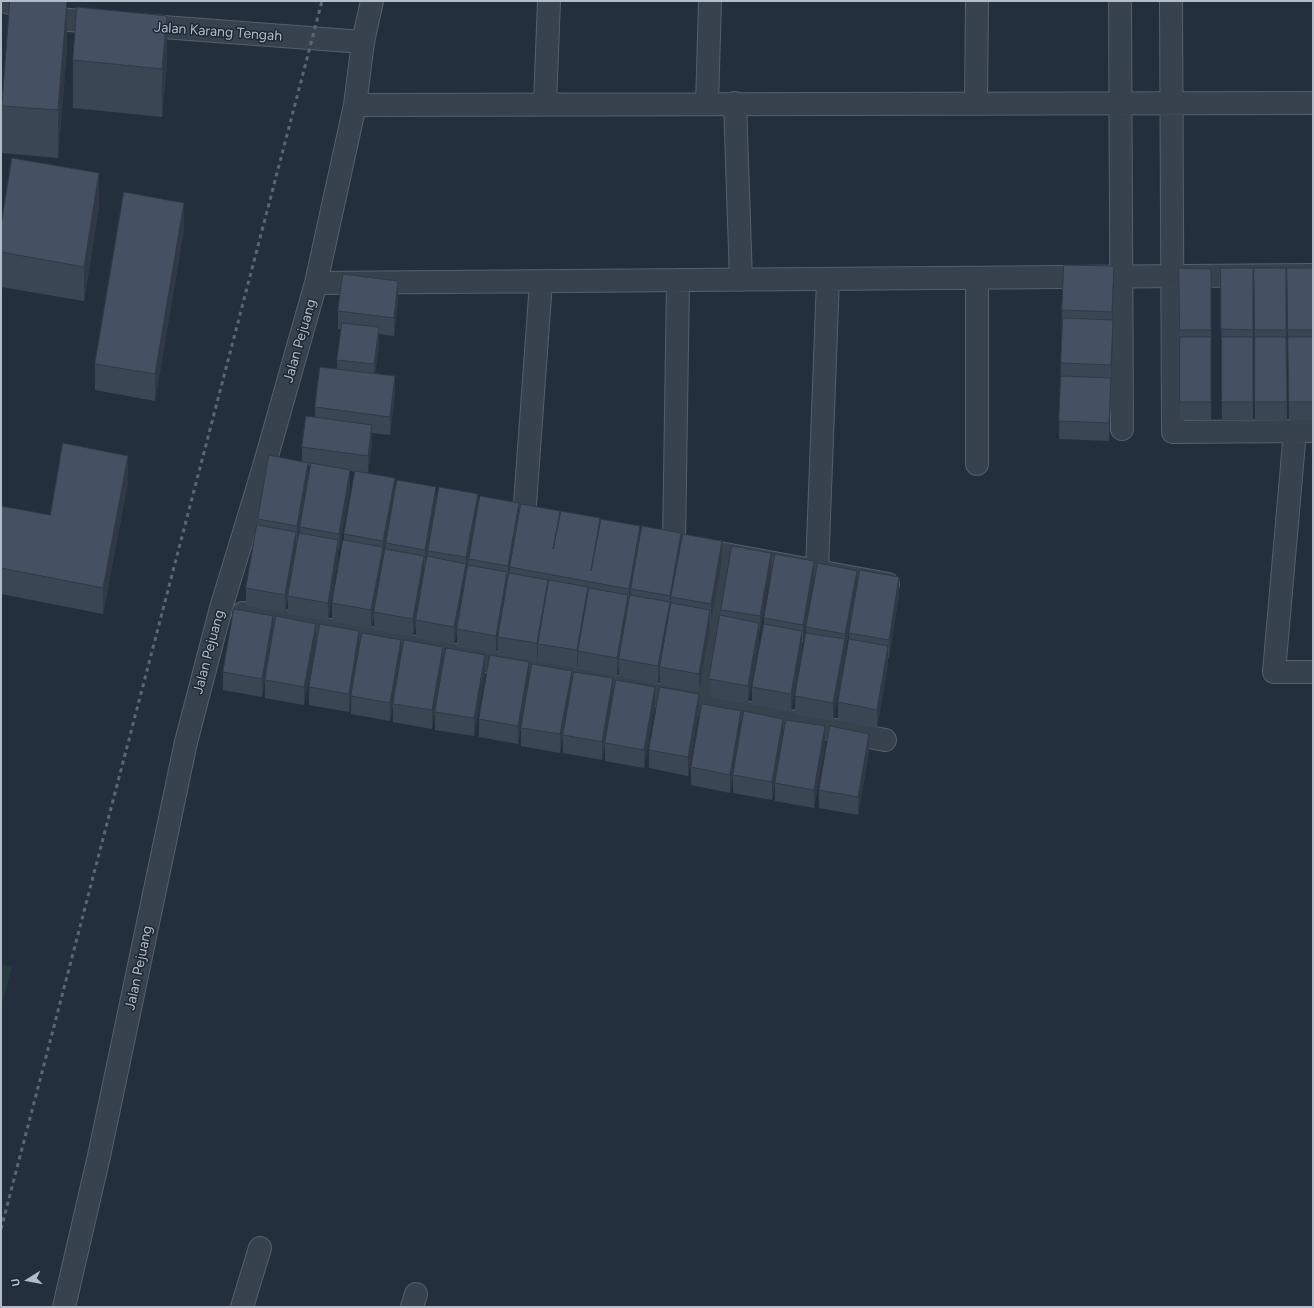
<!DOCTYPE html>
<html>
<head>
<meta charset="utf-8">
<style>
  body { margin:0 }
  #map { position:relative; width:1314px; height:1308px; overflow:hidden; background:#242f3e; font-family:Figtree,sans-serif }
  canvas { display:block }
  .frame { position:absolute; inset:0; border:2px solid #b4bcc9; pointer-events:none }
  .north { position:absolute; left:8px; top:1260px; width:40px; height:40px; -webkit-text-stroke:3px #1d2633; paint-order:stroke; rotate:259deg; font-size:11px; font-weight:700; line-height:16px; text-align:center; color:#b4bcc9 }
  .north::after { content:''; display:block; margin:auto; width:14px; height:18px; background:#b4bcc9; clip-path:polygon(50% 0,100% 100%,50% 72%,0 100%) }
</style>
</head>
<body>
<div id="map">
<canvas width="1314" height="1308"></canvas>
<div class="frame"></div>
<div class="north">U</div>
</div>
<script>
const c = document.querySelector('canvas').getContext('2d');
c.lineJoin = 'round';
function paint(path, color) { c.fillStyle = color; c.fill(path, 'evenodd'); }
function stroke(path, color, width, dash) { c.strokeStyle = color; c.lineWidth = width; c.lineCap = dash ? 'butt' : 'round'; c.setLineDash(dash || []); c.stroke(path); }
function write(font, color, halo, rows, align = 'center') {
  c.font = font + ' Figtree,sans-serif'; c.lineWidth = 3; c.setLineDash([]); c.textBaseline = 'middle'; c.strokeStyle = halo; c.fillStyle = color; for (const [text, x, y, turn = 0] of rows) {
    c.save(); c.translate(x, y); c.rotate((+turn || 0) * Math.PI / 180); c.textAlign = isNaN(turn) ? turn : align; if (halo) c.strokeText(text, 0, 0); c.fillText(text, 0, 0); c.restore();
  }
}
paint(new Path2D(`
  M 1,965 L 12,966 L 1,1008 Z`), '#263c3f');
const minor = new Path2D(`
  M 4,1 L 56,19 L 363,42
  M 1120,1 L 1122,429
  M 1171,1 L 1173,432 L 1313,431
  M 735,103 L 741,280
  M 545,104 L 549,1
  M 707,104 L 710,1
  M 976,104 L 977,1
  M 355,105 L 1313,103
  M 977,278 L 977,464
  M 316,283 L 1313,275
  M 1295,431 L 1274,672 L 1313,672
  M 524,518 L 541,282
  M 674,545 L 678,280
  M 692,548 L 888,584
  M 817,570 L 828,279
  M 243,613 L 885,740
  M 700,703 L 730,555
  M 64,1307 L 99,1156 L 186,742 L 221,608 L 263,470 L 316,283 L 355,105 L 363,42 L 372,1
  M 242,1307 L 260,1248
  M 412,1307 L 416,1294`);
stroke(minor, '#565f6c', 24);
stroke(minor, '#38414e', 22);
stroke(new Path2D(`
  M 1,1229 L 322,1`), '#5a6575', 3, [4, 4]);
paint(new Path2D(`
  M 67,48 L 58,158 L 2,153 L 2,106 Z
  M 73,60 L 167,64 L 162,117 L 73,108 Z
  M 99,207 L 84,301 L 1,287 L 1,226 Z
  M 184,229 L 155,401 L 95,390 L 95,364 Z
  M 1179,268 L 1211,269 L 1211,420 L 1180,420 Z
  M 1221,268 L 1253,268 L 1253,420 L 1222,420 Z
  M 1254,268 L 1286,268 L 1287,420 L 1255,420 Z
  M 1287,268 L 1313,268 L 1313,420 L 1289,420 Z
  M 1114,285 L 1109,441 L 1059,439 L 1062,310 Z
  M 398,299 L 394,336 L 379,334 L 379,346 L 375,374 L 395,395 L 390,435 L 372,433 L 372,443 L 368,473 L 395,494 L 436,503 L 478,508 L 519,517 L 560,517 L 600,524 L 640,539 L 681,544 L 722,559 L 711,623 L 710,622 L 710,628 L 699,692 L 660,685 L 660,674 L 658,684 L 619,677 L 619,664 L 617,677 L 578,669 L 578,664 L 577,668 L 538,662 L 538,655 L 537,661 L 498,655 L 498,644 L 496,654 L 457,647 L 457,631 L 454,645 L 416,638 L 416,624 L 413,637 L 374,630 L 374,615 L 371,629 L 332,621 L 332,603 L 344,540 L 344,534 L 355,472 L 350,471 L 350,489 L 338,552 L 338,558 L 328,621 L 288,614 L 288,597 L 285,613 L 246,606 L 246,588 L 258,525 L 258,519 L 302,462 L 302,447 L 315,417 L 315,407 L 337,369 L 337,360 L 342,329 L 338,329 L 338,311 ZM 308,466 L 311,466 L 300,527 L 300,533 L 296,550 L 296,544 L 297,544 L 308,481 ZM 386,545 L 386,549 L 383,563 L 383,559 Z
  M 128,482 L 103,614 L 1,594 L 1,506 L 50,515 Z
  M 771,571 L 759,634 L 759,641 L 748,704 L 709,697 L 709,679 L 721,616 L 721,610 Z
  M 814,579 L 803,643 L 802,643 L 802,649 L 791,712 L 752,705 L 752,687 L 764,624 L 764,618 Z
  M 857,589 L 845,652 L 845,658 L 833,721 L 795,714 L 795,696 L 806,633 L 806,627 Z
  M 899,595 L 889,658 L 888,658 L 888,664 L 877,728 L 838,721 L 838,702 L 849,639 L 849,633 Z
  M 273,633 L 316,642 L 304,705 L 265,698 L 265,680 L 267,668 L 262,697 L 223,690 L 223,672 Z
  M 359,648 L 401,653 L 443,665 L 485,673 L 474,736 L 435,730 L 435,712 L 432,729 L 393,722 L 393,705 L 390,721 L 351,714 L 351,697 L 349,712 L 309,705 L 309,687 Z
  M 529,680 L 518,744 L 479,737 L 479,719 Z
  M 572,685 L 613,696 L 655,705 L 644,768 L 605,761 L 605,744 L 602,760 L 563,753 L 563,737 L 560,753 L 521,746 L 521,728 Z
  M 699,712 L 688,776 L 649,768 L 649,750 Z
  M 741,725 L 783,736 L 825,745 L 814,808 L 775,801 L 775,784 L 772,800 L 733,793 L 733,777 L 730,793 L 691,785 L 691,767 Z
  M 869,752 L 858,815 L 819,808 L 819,790 Z`), '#3b4654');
paint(new Path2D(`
  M 67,1 L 67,48 L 58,158 L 58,110 Z
  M 167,16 L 167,64 L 162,117 L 162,69 Z
  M 99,173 L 99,207 L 84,301 L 84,267 Z
  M 184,203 L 184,229 L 155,401 L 155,374 Z
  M 1114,266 L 1114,285 L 1112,330 L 1112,312 Z
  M 398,281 L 398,299 L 394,336 L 394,318 Z
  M 1113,320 L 1113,338 L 1111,383 L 1111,365 Z
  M 379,327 L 379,346 L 374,382 L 374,364 Z
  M 395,376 L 395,395 L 390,435 L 390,417 Z
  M 1111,378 L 1111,396 L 1109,441 L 1109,423 Z
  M 372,425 L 372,443 L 368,474 L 368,456 Z
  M 128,456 L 128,482 L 103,614 L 103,588 Z
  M 308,463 L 308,481 L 297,544 L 297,526 Z
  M 350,470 L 350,489 L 339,552 L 339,534 Z
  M 395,478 L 395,496 L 383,559 L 383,541 Z
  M 436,487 L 436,505 L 428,551 L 428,555 L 425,568 L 425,550 Z
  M 478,494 L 478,512 L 466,575 L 466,557 Z
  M 519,503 L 519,521 L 510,567 L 510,574 L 508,584 L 508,566 Z
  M 600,518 L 600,536 L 591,571 Z
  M 640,526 L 640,544 L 631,589 L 631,594 L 629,607 L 629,589 Z
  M 296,532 L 296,550 L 285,613 L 285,595 Z
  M 681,533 L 681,551 L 671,597 L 671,607 L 670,615 L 670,596 Z
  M 338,540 L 338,558 L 328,621 L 328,603 Z
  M 722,541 L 722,559 L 711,623 L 711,604 Z
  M 383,547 L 383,565 L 371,629 L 371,610 Z
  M 771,553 L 771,571 L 760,634 L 760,616 Z
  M 424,556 L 424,574 L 416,620 L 416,624 L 413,637 L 413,619 Z
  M 814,561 L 814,579 L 803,643 L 803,625 Z
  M 466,564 L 466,582 L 454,645 L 454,627 Z
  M 857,571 L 857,589 L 845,652 L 845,634 Z
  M 507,572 L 507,590 L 498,637 L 498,644 L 496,654 L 496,636 Z
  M 899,577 L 899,595 L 889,658 L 889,640 Z
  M 548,580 L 548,598 L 538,644 L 538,655 L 537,661 L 537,643 Z
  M 588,587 L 588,605 L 578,651 L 578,664 L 577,668 L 577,650 Z
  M 628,595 L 628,613 L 619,659 L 619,664 L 617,677 L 617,658 Z
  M 670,602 L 670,620 L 660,667 L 660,674 L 658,684 L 658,666 Z
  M 710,610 L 710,628 L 699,692 L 699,674 Z
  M 273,616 L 273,634 L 262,697 L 262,679 Z
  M 759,623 L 759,641 L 748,704 L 748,686 Z
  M 316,624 L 316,642 L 304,705 L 304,687 Z
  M 359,631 L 359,649 L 349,712 L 349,694 Z
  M 802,631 L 802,649 L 791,712 L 791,694 Z
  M 845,639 L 845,658 L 833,721 L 833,703 Z
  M 401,640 L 401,658 L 390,721 L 390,703 Z
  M 888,646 L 888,664 L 877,728 L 877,710 Z
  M 443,647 L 443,665 L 432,729 L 432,710 Z
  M 485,655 L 485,673 L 474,736 L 474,718 Z
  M 529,662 L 529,680 L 518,744 L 518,726 Z
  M 572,671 L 572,689 L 560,753 L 560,734 Z
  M 613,678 L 613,697 L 602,760 L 602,742 Z
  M 655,687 L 655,705 L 644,768 L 644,750 Z
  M 699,694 L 699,712 L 688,776 L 688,757 Z
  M 741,711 L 741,729 L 730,793 L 730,775 Z
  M 783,719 L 783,737 L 772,800 L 772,782 Z
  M 825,726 L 825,745 L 814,808 L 814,790 Z
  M 869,734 L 869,752 L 858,815 L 858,797 Z`), '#303945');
const building = new Path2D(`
  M 10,1 L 67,1 L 58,110 L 2,106 Z
  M 77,7 L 167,16 L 162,69 L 73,60 Z
  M 12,158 L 99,173 L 84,267 L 1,252 L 1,226 Z
  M 124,192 L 184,203 L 155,374 L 95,364 Z
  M 1064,265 L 1114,266 L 1112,312 L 1062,310 Z
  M 1179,268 L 1211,269 L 1211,330 L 1180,330 Z
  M 1221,268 L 1253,268 L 1253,330 L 1221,329 Z
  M 1254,268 L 1286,268 L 1286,330 L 1255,330 Z
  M 1287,268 L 1313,268 L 1313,330 L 1288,330 Z
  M 343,274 L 398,281 L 394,318 L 338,311 Z
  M 1063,318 L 1113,320 L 1111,365 L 1061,363 Z
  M 342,323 L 379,327 L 374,364 L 337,360 Z
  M 1180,337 L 1211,337 L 1211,402 L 1180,402 Z
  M 1222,337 L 1253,337 L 1253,402 L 1222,402 Z
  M 1255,337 L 1286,337 L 1287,402 L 1255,402 Z
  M 1288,337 L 1313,337 L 1313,402 L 1289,402 Z
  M 320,367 L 395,376 L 390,417 L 315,407 Z
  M 1061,376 L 1111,378 L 1109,423 L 1059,421 Z
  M 306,416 L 372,425 L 368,456 L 302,447 Z
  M 63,443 L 128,456 L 103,588 L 1,568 L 1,506 L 50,515 Z
  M 269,455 L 308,463 L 297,526 L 258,519 Z
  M 311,463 L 350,470 L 339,534 L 300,527 Z
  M 355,471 L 395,478 L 383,541 L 344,534 Z
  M 397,480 L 436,487 L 425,550 L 386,543 Z
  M 439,487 L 478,494 L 466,557 L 428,551 Z
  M 480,496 L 519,503 L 508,566 L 469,559 Z
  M 521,504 L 560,511 L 553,549 L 561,511 L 600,518 L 591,571 L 601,519 L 640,526 L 629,589 L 510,567 Z
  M 257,525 L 296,532 L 285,595 L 246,588 Z
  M 642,526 L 681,533 L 670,596 L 631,589 Z
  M 299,533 L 338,540 L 328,603 L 288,596 Z
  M 683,534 L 722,541 L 711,604 L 671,597 Z
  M 343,540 L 383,547 L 371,610 L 332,603 Z
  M 732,546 L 771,553 L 760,616 L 721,610 Z
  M 385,549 L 424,556 L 413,619 L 374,612 Z
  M 775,554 L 814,561 L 803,625 L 764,618 Z
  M 427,556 L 466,564 L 454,627 L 416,620 Z
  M 818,563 L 857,571 L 845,634 L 806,627 Z
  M 468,565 L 507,572 L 496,636 L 457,629 Z
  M 860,570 L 899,577 L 889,640 L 849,633 Z
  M 509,573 L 548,580 L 537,643 L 498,637 Z
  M 549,580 L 588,587 L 577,650 L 538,644 Z
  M 589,588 L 628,595 L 617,658 L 578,651 Z
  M 630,595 L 670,602 L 658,666 L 619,659 Z
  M 671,603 L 710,610 L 699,674 L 660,667 Z
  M 234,609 L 273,616 L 262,679 L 223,672 Z
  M 720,615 L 759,623 L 748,686 L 709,679 Z
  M 276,616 L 316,624 L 304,687 L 265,680 Z
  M 320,624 L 359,631 L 349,694 L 309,687 Z
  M 764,624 L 802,631 L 791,694 L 752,687 Z
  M 362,633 L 401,640 L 390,703 L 351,696 Z
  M 806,633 L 845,639 L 833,703 L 795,696 Z
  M 849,639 L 888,646 L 877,710 L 838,702 Z
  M 404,640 L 443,647 L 432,710 L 393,704 Z
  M 446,648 L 485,655 L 474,718 L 435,712 Z
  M 490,655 L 529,662 L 518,726 L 479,719 Z
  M 532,664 L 572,671 L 560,734 L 521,728 Z
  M 574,672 L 613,678 L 602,742 L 563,735 Z
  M 616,680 L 655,687 L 644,750 L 605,743 Z
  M 660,687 L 699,694 L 688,757 L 649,750 Z
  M 702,704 L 741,711 L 730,775 L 691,767 Z
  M 744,711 L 783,719 L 772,782 L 733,775 Z
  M 786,720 L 825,726 L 814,790 L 775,783 Z
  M 830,726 L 869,734 L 858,797 L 819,790 Z`);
paint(building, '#455162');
stroke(building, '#303945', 1);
write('14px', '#b4bcc9', '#1d2633', [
  ["Jalan Karang Tengah",218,32,4],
  ["Jalan Pejuang",300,341,-74],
  ["Jalan Pejuang",209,652,-75],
  ["Jalan Pejuang",139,968,-78]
]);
</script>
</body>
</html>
